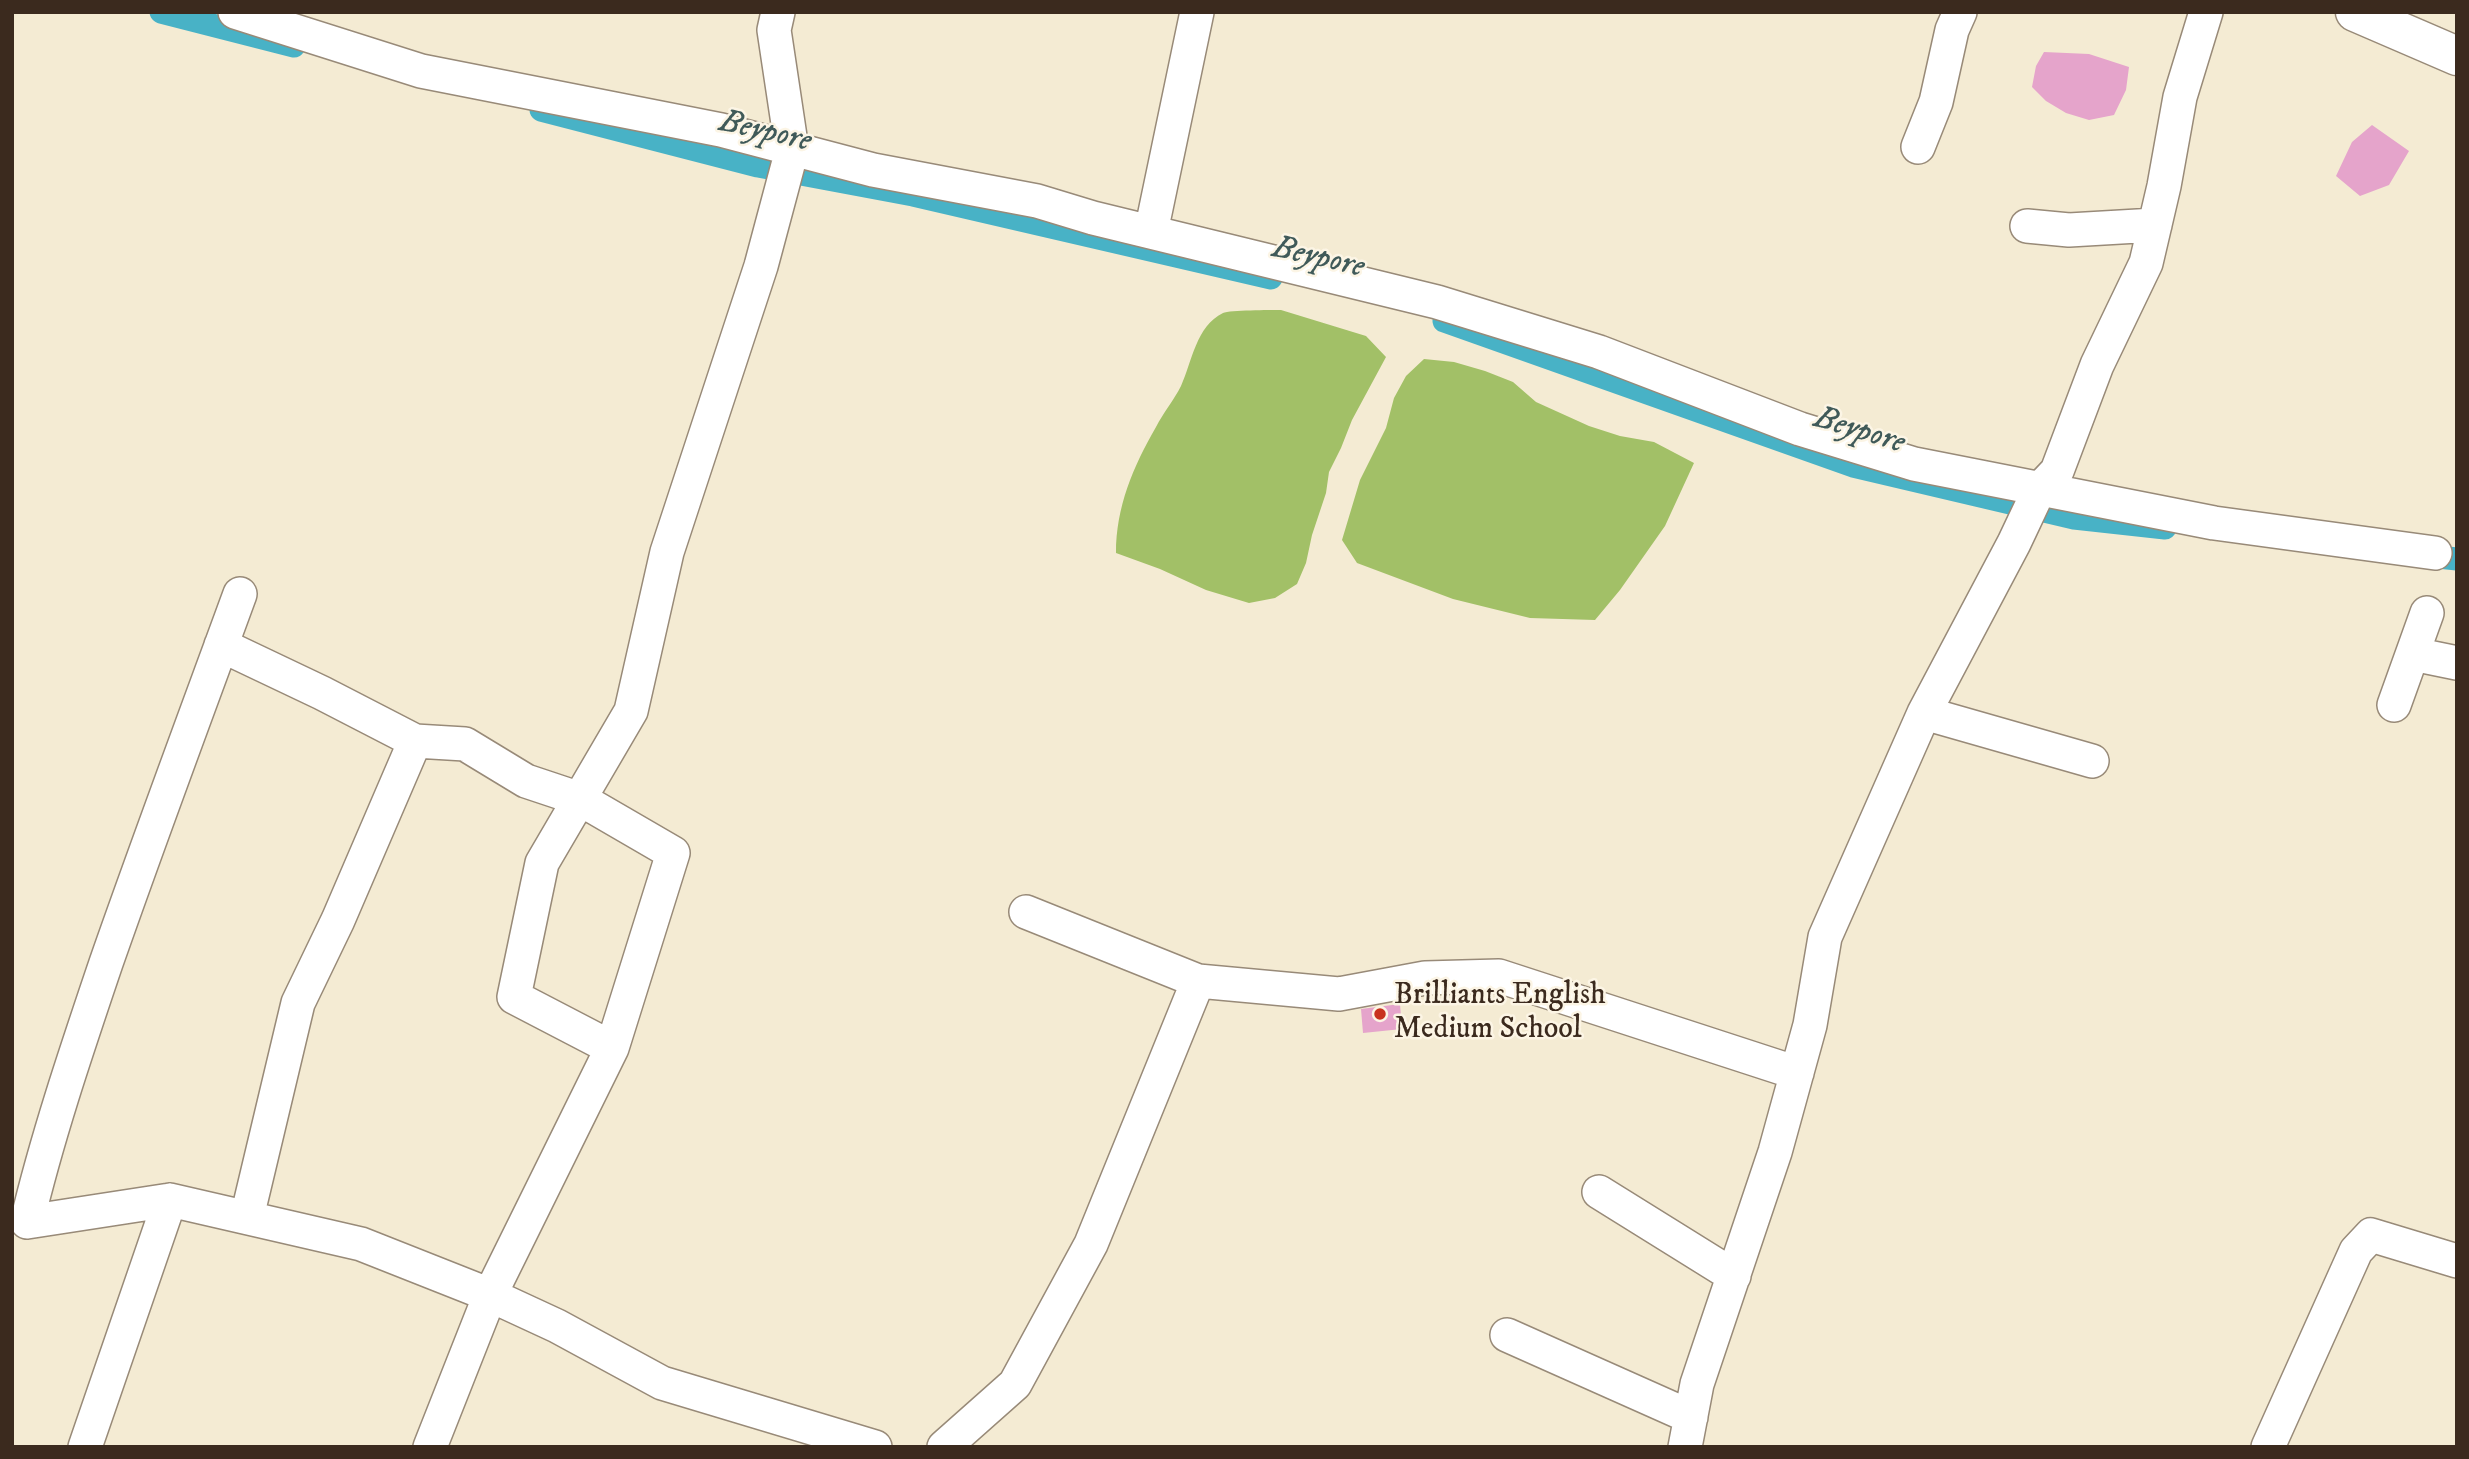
<!DOCTYPE html>
<html>
<head>
<meta charset="utf-8">
<style>
  body { margin:0 }
  #map { position:relative; width:2469px; height:1459px; overflow:hidden; background:#f4ebd3; font-family:"IM FELL DW Pica",serif }
  canvas { display:block }
  .frame { position:absolute; inset:0; border:14px solid #3b2a1e; pointer-events:none }
</style>
</head>
<body>
<div id="map">
<canvas width="2469" height="1459"></canvas>
<div class="frame"></div>
</div>
<script>
const c = document.querySelector('canvas').getContext('2d');
c.lineJoin = 'round';
function paint(path, color) { c.fillStyle = color; c.fill(path, 'evenodd'); }
function stroke(path, color, width, dash) { c.strokeStyle = color; c.lineWidth = width; c.lineCap = dash ? 'butt' : 'round'; c.setLineDash(dash || []); c.stroke(path); }
function write(font, color, halo, rows, align = 'center') {
  c.font = font + ' "IM FELL DW Pica",serif'; c.lineWidth = 5; c.setLineDash([]); c.textBaseline = 'middle'; c.strokeStyle = halo; c.fillStyle = color; for (const [text, x, y, turn = 0] of rows) {
    c.save(); c.translate(x, y); c.rotate((+turn || 0) * Math.PI / 180); c.textAlign = isNaN(turn) ? turn : align; if (halo) c.strokeText(text, 0, 0); c.fillText(text, 0, 0); c.restore();
  }
}
paint(new Path2D(`
  M 1281,310 L 1366,336 L 1386,357 L 1352,420 L 1341,448 L 1329,472 L 1326,493 L 1312,535 L 1306,563 L 1297,584 L 1275,598 L 1249,603 L 1206,590 L 1160,569 L 1116,553 C 1116,507 1133,467 1156,427 C 1163,413 1174,400 1181,386 C 1192,362 1196,326 1223,313 C 1230,310 1270,310 1281,310 Z
  M 1424,359 L 1454,362 L 1485,371 L 1513,382 L 1536,402 L 1589,426 L 1620,436 L 1654,442 L 1694,463 L 1665,526 L 1620,590 L 1595,620 L 1530,618 L 1453,599 L 1357,563 L 1342,540 L 1360,480 L 1386,428 L 1394,398 L 1406,376 Z`), '#a2c067');
stroke(new Path2D(`
  M 161,12 L 294,46
  M 541,110 L 758,166 L 913,195 L 1271,278
  M 1444,321 L 1853,466 L 2074,518 L 2165,528
  M 2419,555 L 2457,559`), '#48b2c6', 23);
paint(new Path2D(`
  M 2044,52 L 2089,54 L 2129,67 L 2126,90 L 2114,115 L 2089,120 L 2066,113 L 2046,101 L 2032,87 L 2036,66 Z
  M 2372,125 L 2409,151 L 2389,185 L 2360,196 L 2336,176 L 2352,142 Z
  M 1400,1004 L 1402,1029 L 1363,1033 L 1361,1009 Z`), '#e5a4cb');
const minor = new Path2D(`
  M 235,12 L 421,71 L 721,130 L 873,170 L 1037,201 L 1093,218 L 1437,302 L 1599,352 L 1800,429 L 1914,464 L 2214,523 L 2435,553
  M 1918,147 L 1936,102 L 1952,30 L 1960,12
  M 2027,226 L 2069,230 L 2155,225
  M 1151,232 L 1197,12
  M 221,645 L 322,693 L 415,741 L 465,744 L 526,781 L 580,799 L 673,853 L 612,1048
  M 2413,654 L 2457,663
  M 2394,705 L 2427,613
  M 1924,713 L 2092,761
  M 1026,912 L 1198,981 L 1339,994 L 1425,978 L 1499,976 L 1797,1073
  M 1599,1192 L 1734,1276
  M 170,1200 L 27,1222 C 48,1134 77,1049 106,963 C 149,840 195,717 240,594
  M 247,1217 L 298,1003 L 338,920 L 415,741
  M 1507,1335 L 1691,1417
  M 85,1447 L 170,1200 L 361,1244 L 490,1295 L 557,1326 L 662,1383 L 875,1447
  M 430,1447 L 490,1295 L 612,1048 L 514,997 L 542,863 L 631,711 L 667,552 L 761,266 L 792,150 L 774,30 L 778,12
  M 944,1447 L 1015,1384 L 1091,1244 L 1198,981
  M 1685,1447 L 1697,1384 L 1775,1152 L 1810,1025 L 1825,937 L 1924,713 L 2014,543 L 2039,490 L 2057,471 L 2097,365 L 2146,263 L 2164,186 L 2180,97 L 2206,12
  M 2268,1447 L 2356,1251 L 2371,1235 L 2457,1261`);
const major = new Path2D(`
  M 2355,12 L 2457,56`);
stroke(minor, '#988a78', 36);
stroke(major, '#988a78', 41);
stroke(minor, '#fff', 33);
stroke(major, '#fff', 38);
for (const [x, y, r, color] of [
  [1380,1014,7,"#c8321e"]
]) { const dot = new Path2D(); dot.arc(x, y, r, 0, 2 * Math.PI); c.fillStyle = color; c.fill(dot); stroke(dot, '#fcf5e5', 2.5); }
write('30px', '#3b2a1e', '#fcf5e5', [
  ["Brilliants English",1394,997],
  ["Medium School",1394,1031]
], 'left');
write('italic 32px', '#405a59', '#fcf5e5', [
  ["Beypore",765,133,13],
  ["Beypore",1318,259,13],
  ["Beypore",1859,432,17]
]);
</script>
</body>
</html>
